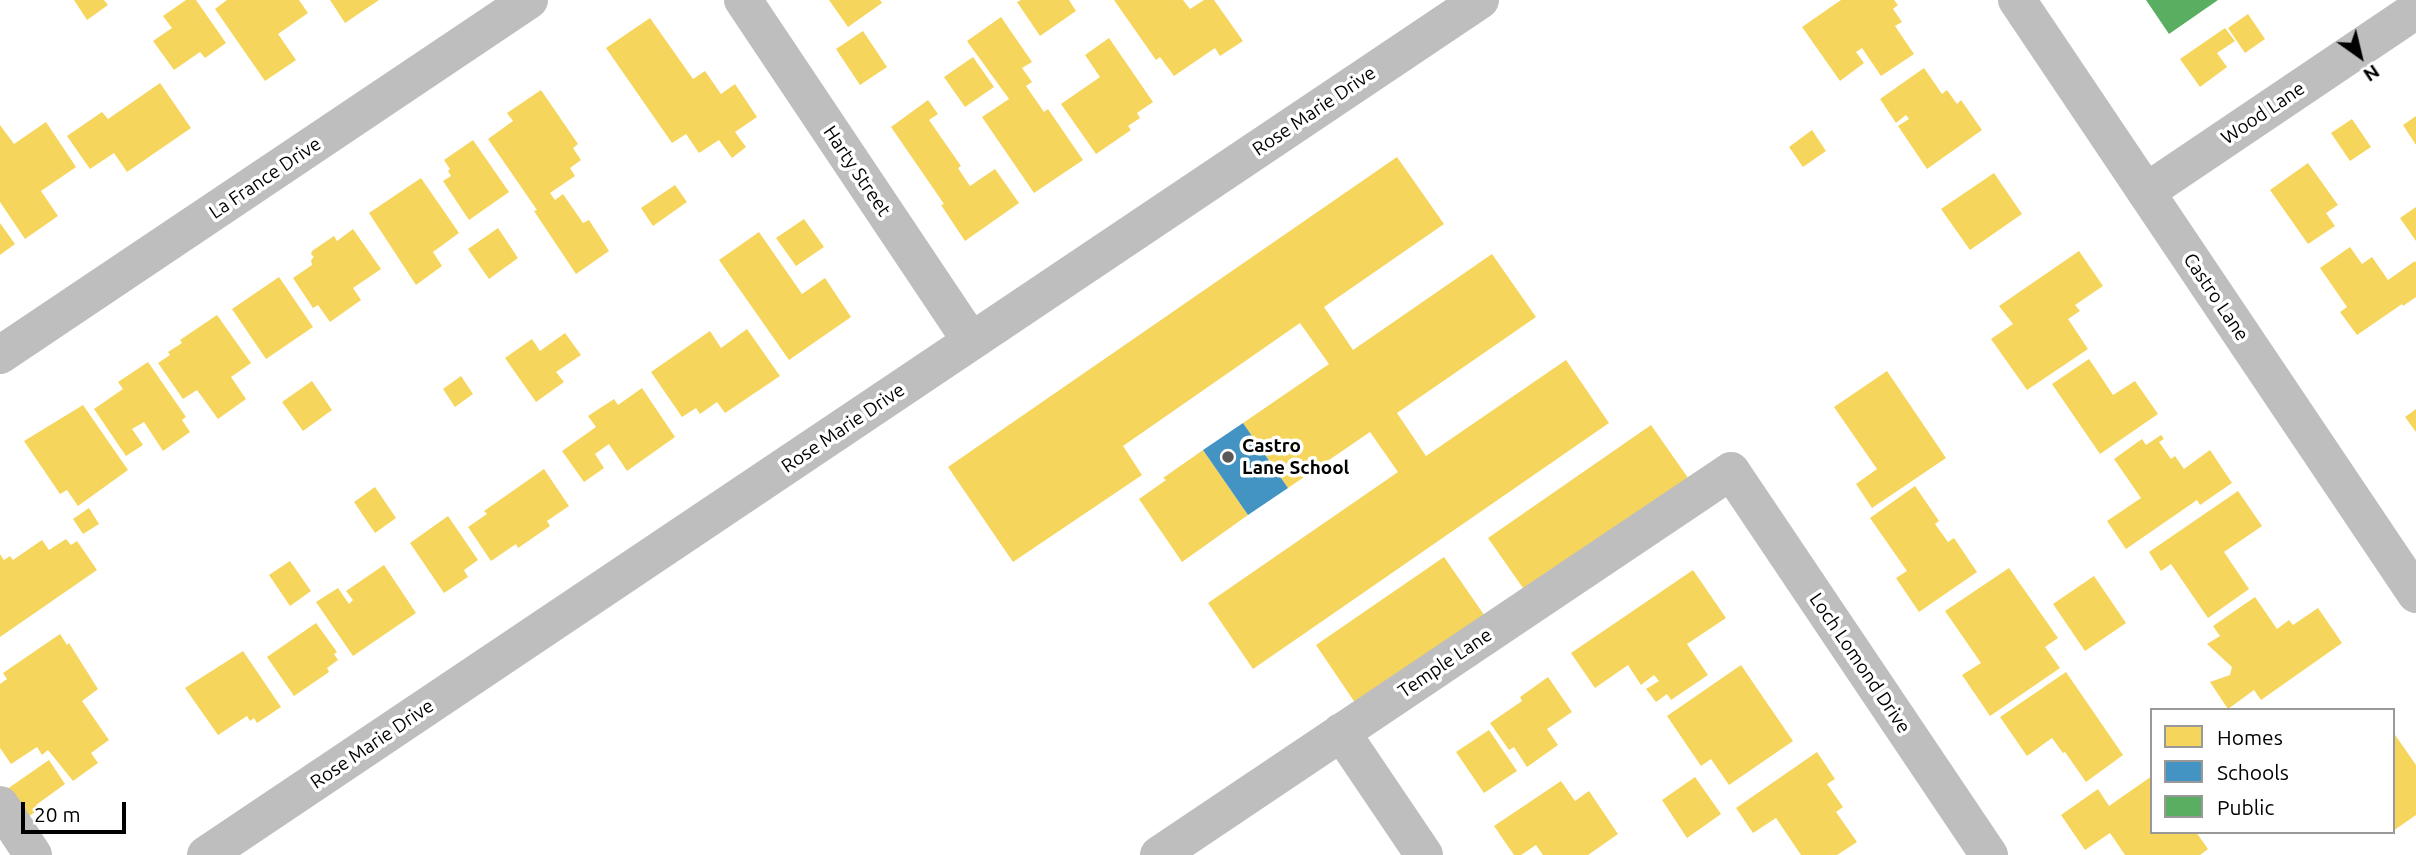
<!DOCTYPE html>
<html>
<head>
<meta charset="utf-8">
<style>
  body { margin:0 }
  #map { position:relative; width:2416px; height:855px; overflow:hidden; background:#fff; font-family:Ubuntu,sans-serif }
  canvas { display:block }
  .legend { position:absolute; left:2150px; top:708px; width:245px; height:126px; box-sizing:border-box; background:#fff; border:2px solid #999; margin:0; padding:9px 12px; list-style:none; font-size:21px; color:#000 }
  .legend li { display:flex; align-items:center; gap:14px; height:35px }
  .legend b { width:35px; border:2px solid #999 }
  .north { position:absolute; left:2325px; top:21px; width:70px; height:70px; -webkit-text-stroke:5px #fff; paint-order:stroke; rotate:146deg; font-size:19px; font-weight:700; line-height:28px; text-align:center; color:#000 }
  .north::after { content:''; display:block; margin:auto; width:24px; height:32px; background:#000; clip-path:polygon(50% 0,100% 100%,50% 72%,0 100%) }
  .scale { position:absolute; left:21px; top:802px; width:105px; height:32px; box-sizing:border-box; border:4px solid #000; border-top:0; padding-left:9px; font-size:21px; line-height:24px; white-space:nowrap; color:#000; -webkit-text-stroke:5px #fff; paint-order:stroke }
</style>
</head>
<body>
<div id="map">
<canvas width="2416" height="855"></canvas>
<ul class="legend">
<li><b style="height:19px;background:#f6d55c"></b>Homes</li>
<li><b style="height:19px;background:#4393c3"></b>Schools</li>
<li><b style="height:19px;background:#5aae61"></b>Public</li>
</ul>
<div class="north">N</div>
<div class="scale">20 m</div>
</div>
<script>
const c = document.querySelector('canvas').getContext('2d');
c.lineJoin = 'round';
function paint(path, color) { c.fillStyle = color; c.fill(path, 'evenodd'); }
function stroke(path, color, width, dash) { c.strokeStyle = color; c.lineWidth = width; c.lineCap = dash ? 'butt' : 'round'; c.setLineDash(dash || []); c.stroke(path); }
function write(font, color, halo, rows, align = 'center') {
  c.font = font + ' Ubuntu,sans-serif'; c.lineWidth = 7; c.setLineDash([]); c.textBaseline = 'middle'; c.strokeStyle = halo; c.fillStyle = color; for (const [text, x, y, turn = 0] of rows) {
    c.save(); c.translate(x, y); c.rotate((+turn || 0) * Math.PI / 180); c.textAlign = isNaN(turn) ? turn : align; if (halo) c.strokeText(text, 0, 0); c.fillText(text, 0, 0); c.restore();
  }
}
paint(new Path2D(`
  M 74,0 L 104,0 L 108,5 L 87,20 Z
  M 186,0 L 196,0 L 226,43 L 205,58 L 200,52 L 174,70 L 153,41 L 172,28 L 163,16 Z
  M 227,0 L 299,0 L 308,13 L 278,34 L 296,60 L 265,81 L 215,9 Z
  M 330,0 L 379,0 L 345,23 Z
  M 829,0 L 880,0 L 882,3 L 848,27 Z
  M 1021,0 L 1069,0 L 1076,11 L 1040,36 L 1017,2 Z
  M 1114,0 L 1183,0 L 1190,9 L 1204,0 L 1214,0 L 1243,41 L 1220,56 L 1215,48 L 1174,76 L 1160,57 L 1156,60 Z
  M 1841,0 L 1894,0 L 1898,5 L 1893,9 L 1902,22 L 1895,26 L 1914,54 L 1881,76 L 1862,48 L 1856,52 L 1864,63 L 1840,81 L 1802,27 Z
  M 2248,14 L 2265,39 L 2245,53 L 2228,28 Z
  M 1001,17 L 1032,62 L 1022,68 L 1032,82 L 1026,86 L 1044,112 L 1048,109 L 1083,160 L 1034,193 L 982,117 L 1009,99 L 967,41 Z
  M 650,18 L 693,79 L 705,71 L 721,94 L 735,84 L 757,117 L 735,132 L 746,147 L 732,158 L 719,140 L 699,153 L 686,134 L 672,143 L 606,48 Z
  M 2225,28 L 2235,41 L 2217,53 L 2227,67 L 2200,87 L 2180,59 Z
  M 863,31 L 887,67 L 860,85 L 836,49 Z
  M 1109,38 L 1153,102 L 1137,113 L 1140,118 L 1128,126 L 1131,130 L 1096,154 L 1061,104 L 1100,77 L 1085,55 Z
  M 973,57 L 994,87 L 965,107 L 944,77 Z
  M 1924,68 L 1942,94 L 1947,90 L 1957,104 L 1961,100 L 1982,130 L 1927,169 L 1898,126 L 1909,119 L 1906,115 L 1896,123 L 1880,99 Z
  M 160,83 L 191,128 L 127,172 L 114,153 L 90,169 L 67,136 L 102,112 L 108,119 Z
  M 541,90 L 578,144 L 573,148 L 581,160 L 570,168 L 575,176 L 550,193 L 555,200 L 563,194 L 583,223 L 589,220 L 609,251 L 576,274 L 534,211 L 537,210 L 488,139 L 513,121 L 507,113 Z
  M 928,100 L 938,114 L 929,120 L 961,166 L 958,168 L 970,186 L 995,169 L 1019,203 L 965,241 L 941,205 L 944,204 L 891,127 Z
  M 2416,116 L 2416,145 L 2403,125 Z
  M 2352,119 L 2371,147 L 2350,161 L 2331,133 Z
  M 46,122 L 76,167 L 41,191 L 58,216 L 25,239 L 0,202 L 0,125 L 14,144 Z
  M 1812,130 L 1826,151 L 1803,167 L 1789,147 Z
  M 473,140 L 509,192 L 469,220 L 443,181 L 451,176 L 448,171 L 450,169 L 444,160 Z
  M 1397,157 L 1444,224 L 1324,307 L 1353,350 L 1492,254 L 1536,317 L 1397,413 L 1426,456 L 1566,360 L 1609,423 L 1253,669 L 1208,603 L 1398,472 L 1370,432 L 1288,488 L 1243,423 L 1329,364 L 1300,323 L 1123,446 L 1142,475 L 1013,562 L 948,467 Z
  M 2308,163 L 2338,205 L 2326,213 L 2335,226 L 2308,244 L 2270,190 Z
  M 1994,173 L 2022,214 L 1970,250 L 1941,209 Z
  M 421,178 L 459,233 L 433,252 L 442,266 L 416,285 L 369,213 Z
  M 675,185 L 687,202 L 653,226 L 641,208 Z
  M 2416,207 L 2416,241 L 2400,218 Z
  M 804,219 L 824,247 L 796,266 L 776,238 Z
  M 0,223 L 15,244 L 0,255 Z
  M 498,228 L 518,258 L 489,279 L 468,249 Z
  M 353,229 L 381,269 L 353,288 L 361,300 L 330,322 L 318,305 L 313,308 L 293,278 L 312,265 L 311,260 L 314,257 L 311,254 L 312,251 L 334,236 L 337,241 Z
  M 759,232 L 802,294 L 825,278 L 851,317 L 789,360 L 719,260 Z
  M 2350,247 L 2362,264 L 2372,257 L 2388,280 L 2415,261 L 2416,263 L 2416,297 L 2403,306 L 2402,304 L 2357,335 L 2340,312 L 2347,307 L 2320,268 Z
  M 2079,251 L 2103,286 L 2075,305 L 2080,311 L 2068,319 L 2088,349 L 2027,390 L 1991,339 L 2013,324 L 1999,306 Z
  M 279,277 L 313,327 L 266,359 L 232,309 Z
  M 217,315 L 251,363 L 231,377 L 246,399 L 218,419 L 197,390 L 183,399 L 158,363 L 170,355 L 168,352 L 182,343 L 180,340 Z
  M 747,329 L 780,376 L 725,413 L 717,402 L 700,414 L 696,408 L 682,417 L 651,372 L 710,331 L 721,348 Z
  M 565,333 L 581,355 L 556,372 L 564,382 L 536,402 L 505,358 L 532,339 L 540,351 Z
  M 2089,359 L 2113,395 L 2135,381 L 2158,414 L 2100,454 L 2052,384 Z
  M 148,362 L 186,417 L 182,420 L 190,432 L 163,451 L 144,422 L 132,429 L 143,445 L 126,456 L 94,409 L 123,389 L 118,382 Z
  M 1887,371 L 1946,458 L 1872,508 L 1856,484 L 1877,469 L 1834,407 Z
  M 461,376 L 473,394 L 455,407 L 443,389 Z
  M 312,381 L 332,410 L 303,431 L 282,402 Z
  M 642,388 L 675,437 L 627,471 L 609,444 L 595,454 L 604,468 L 584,482 L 562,451 L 596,427 L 588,416 L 614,399 L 618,405 Z
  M 83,405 L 128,470 L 78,506 L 67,490 L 60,494 L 24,441 Z
  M 2416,409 L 2416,432 L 2405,417 Z
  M 1651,425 L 1693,485 L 1530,598 L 1488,538 Z
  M 2161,435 L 2164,439 L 2159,442 L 2171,459 L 2175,456 L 2184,469 L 2210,450 L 2232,483 L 2200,505 L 2197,500 L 2126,549 L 2107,521 L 2141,498 L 2114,459 L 2142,439 L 2146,445 Z
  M 1203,450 L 1248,515 L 1182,562 L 1139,499 L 1166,480 L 1163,478 Z
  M 544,469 L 569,506 L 547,521 L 550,526 L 518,548 L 516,544 L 491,561 L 468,527 L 487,514 L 484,511 Z
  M 1915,486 L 1939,521 L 1935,524 L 1948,542 L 1954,538 L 1977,572 L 1919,612 L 1896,578 L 1907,571 L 1870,518 Z
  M 375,487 L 396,518 L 375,533 L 354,502 Z
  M 2238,491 L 2262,526 L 2224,552 L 2249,589 L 2208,618 L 2171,564 L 2161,571 L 2149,552 Z
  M 89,508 L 99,524 L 83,534 L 73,519 Z
  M 448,516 L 478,560 L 464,570 L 468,577 L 444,593 L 410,543 Z
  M 66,539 L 71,545 L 77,541 L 97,570 L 0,637 L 0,554 L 4,560 L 10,556 L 13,560 L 42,540 L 49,550 Z
  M 1444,557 L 1489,622 L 1360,710 L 1316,645 Z
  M 290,561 L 311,591 L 290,606 L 269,575 Z
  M 384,565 L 416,613 L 353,656 L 316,602 L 338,588 L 349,604 L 353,600 L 346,591 Z
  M 2009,568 L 2058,638 L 2045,647 L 2060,668 L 1990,716 L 1962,675 L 1981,663 L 1945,611 Z
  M 1693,570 L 1726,618 L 1687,644 L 1708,675 L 1671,700 L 1667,694 L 1656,702 L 1646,689 L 1659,681 L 1654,675 L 1641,685 L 1628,665 L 1595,688 L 1571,653 Z
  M 2094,576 L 2126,623 L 2085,651 L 2053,604 Z
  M 2255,597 L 2277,629 L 2289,620 L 2293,625 L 2318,608 L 2342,643 L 2261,700 L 2254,690 L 2228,709 L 2210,682 L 2230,675 L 2232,667 L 2207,644 L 2220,636 L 2213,626 Z
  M 316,623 L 337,652 L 334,654 L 338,660 L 327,668 L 329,672 L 294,696 L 267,657 Z
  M 60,634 L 67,645 L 69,643 L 98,689 L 82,701 L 109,740 L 91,753 L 98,763 L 73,781 L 48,750 L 42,755 L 37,747 L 11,764 L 0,748 L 0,684 L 7,679 L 3,673 Z
  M 243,651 L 281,707 L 257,723 L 254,718 L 250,721 L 247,716 L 218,735 L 185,688 Z
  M 1741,665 L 1793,741 L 1729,785 L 1711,759 L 1701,766 L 1667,716 Z
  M 2066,672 L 2123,755 L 2086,782 L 2065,752 L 2063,753 L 2052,738 L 2027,756 L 2000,717 Z
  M 1548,677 L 1572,712 L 1547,729 L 1558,745 L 1527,767 L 1514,747 L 1509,750 L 1490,723 L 1522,701 L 1520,697 Z
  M 1489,730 L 1517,771 L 1484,793 L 1456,752 Z
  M 2393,732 L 2416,765 L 2416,815 L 2393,831 Z
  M 1817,752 L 1835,779 L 1827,784 L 1843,807 L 1836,812 L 1857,842 L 1837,855 L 1801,855 L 1776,818 L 1753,833 L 1736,808 Z
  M 49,760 L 65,784 L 36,805 L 39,809 L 17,825 L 0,794 Z
  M 2152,776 L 2152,832 L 2196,832 L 2208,849 L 2200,855 L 2125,855 L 2110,833 L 2085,850 L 2061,815 L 2098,789 L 2109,806 Z
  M 1695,777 L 1721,814 L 1687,838 L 1662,800 Z
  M 1561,781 L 1575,801 L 1589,791 L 1618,834 L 1588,855 L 1543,855 L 1536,845 L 1521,855 L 1514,855 L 1494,826 Z`), '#f6d55c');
paint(new Path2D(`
  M 1243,423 L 1288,488 L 1248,515 L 1203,450 Z`), '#4393c3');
paint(new Path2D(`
  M 2146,0 L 2218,0 L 2169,34 Z`), '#5aae61');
stroke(new Path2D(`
  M 743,0 L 971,341
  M 2146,192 L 2416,10
  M 0,355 L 529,0
  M 1341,732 L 1424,855
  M 0,805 L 33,855
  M 206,855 L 1480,0
  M 1159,855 L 1731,471 L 1989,855`), '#bebebe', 38);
stroke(new Path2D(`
  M 2017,0 L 2416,594`), '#bebebe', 38);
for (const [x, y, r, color] of [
  [1228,457,7,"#595959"]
]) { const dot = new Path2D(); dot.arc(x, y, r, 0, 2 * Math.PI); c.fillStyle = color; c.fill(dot); stroke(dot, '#fff', 2.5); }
write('19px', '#000', '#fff', [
  ["Rose Marie Drive",1314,111,-34],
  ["Wood Lane",2263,113,-34],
  ["Harty Street",857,171,56],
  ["La France Drive",265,178,-34],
  ["Castro Lane",2216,297,56],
  ["Rose Marie Drive",843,428,-34],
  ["Temple Lane",1445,663,-34],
  ["Loch Lomond Drive",1860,663,56],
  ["Rose Marie Drive",372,744,-34]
]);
write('bold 19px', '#000', '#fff', [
  ["Castro",1242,446],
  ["Lane School",1242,468]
], 'left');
</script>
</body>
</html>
